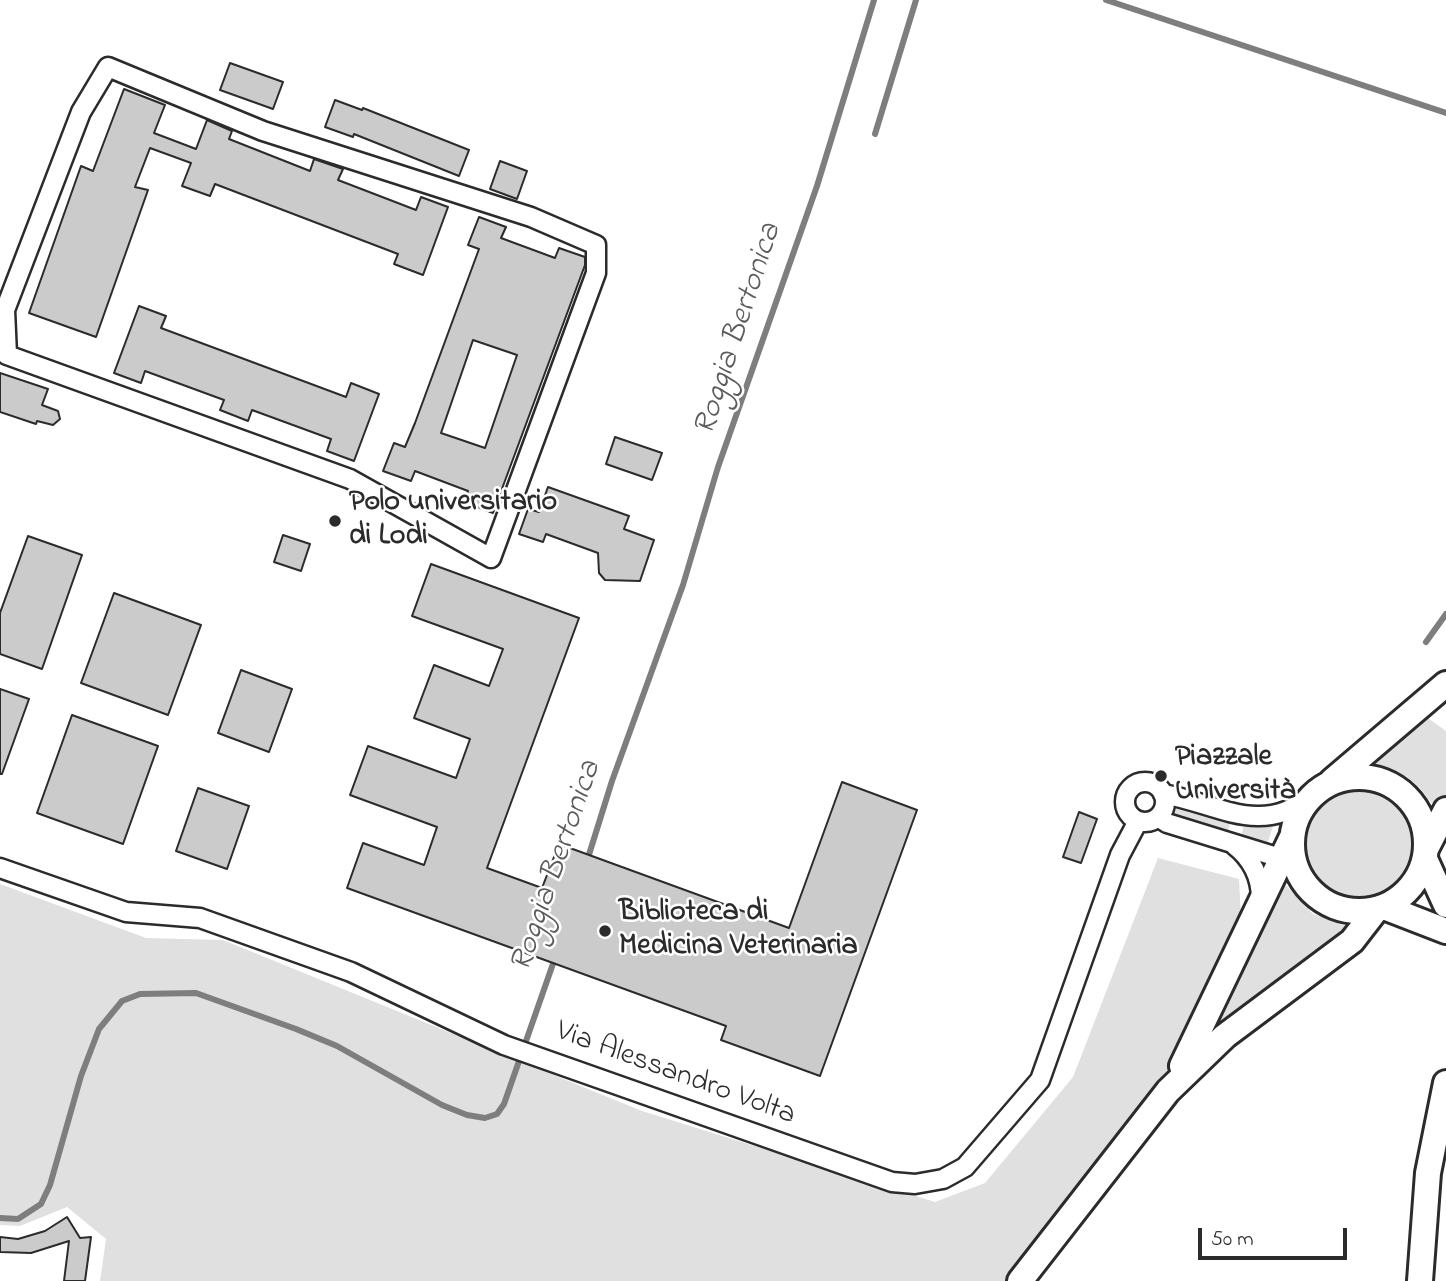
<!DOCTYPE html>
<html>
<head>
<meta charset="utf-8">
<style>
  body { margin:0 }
  #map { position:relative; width:1446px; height:1281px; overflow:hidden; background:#fff; font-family:"Indie Flower",sans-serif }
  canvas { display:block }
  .scale { position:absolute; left:1198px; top:1228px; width:149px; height:32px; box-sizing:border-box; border:4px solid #2b2b2b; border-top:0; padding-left:9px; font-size:21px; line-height:24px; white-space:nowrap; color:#2b2b2b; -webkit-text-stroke:5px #fff; paint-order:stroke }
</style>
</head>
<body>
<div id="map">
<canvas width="1446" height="1281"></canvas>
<div class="scale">50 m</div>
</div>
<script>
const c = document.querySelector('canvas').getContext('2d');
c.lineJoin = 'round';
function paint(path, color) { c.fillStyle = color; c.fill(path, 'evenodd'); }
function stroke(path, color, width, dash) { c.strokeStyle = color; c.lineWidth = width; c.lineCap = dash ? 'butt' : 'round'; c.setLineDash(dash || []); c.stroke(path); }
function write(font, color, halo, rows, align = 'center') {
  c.font = font + ' "Indie Flower",sans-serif'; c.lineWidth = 5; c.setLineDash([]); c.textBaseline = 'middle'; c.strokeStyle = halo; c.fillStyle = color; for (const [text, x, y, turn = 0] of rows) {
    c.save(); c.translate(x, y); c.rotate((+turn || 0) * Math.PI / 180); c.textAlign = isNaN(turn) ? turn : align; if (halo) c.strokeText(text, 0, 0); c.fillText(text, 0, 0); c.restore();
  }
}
paint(new Path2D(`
  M 1428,718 L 1446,731 L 1446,798 L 1437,810 L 1420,788 L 1407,777 L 1374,764 Z
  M1305 845a56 56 0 1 1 112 0a56 56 0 1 1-112 0Z
  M 1173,806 L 1230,823 L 1228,832 L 1171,814 L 1169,808 Z
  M 1244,825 L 1273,826 L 1267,845 L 1241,837 Z
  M 1158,858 L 1239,879 L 1241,918 L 1159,1090 L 1007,1281 L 100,1281 L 106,1239 L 67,1207 L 20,1226 L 0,1225 L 0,884 L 146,938 L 223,940 L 642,1111 L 935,1202 L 985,1183 L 1073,1077 Z
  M 1281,880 L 1313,914 L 1345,926 L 1346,930 L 1216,1029 Z`), '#e0e0e0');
stroke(new Path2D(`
  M 1106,0 L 1446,113
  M 875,134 L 916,0
  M 1426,642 L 1446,614
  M 587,861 L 612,781 L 683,585 L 718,467 L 817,186 L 874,0
  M 0,1218 L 18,1219 L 41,1204 L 50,1185 L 81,1076 L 99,1029 L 122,1001 L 140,994 L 196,993 L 296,1029 L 337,1046 L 442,1105 L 467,1115 L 485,1118 L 497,1114 L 504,1104 L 555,958`), '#7e7e7e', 6);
const building = new Path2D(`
  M 230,63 L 283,82 L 273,109 L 220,90 Z
  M 124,89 L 165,105 L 154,133 L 196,149 L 207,120 L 232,131 L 229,139 L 310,171 L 314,159 L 343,169 L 338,180 L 416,210 L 421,197 L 448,207 L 423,275 L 394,264 L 398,254 L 215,184 L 210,196 L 182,186 L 191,163 L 150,148 L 135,187 L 148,190 L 96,337 L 29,313 L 81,166 L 93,171 Z
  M 335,100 L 362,110 L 363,108 L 469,150 L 459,176 L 354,134 L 353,137 L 325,127 Z
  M 500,161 L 527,171 L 517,199 L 490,189 Z
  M 479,217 L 506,227 L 501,238 L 555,258 L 559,248 L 585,257 L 585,265 L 493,513 L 464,502 L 468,491 L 415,471 L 411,481 L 383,471 L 394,443 L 405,447 L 415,423 L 479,249 L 468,245 ZM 473,340 L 517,355 L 485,448 L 441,433 Z
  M 139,306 L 166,316 L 161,328 L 346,397 L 351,383 L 379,394 L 354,461 L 327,451 L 331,439 L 252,410 L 248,421 L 220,410 L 224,400 L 145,371 L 141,383 L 114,373 Z
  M 0,373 L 48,389 L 42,405 L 58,411 L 60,419 L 53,425 L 37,421 L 36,424 L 0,412 Z
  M 615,437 L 662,453 L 652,480 L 606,464 Z
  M 548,487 L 629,516 L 624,529 L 654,540 L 640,581 L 605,580 L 599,573 L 598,553 L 546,534 L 543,542 L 519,534 L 528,509 L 539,512 Z
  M 283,535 L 310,544 L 301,571 L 274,562 Z
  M 28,536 L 82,555 L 42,669 L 0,654 L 0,613 Z
  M 431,564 L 579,618 L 487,868 L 542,888 L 559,844 L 789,928 L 842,782 L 917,810 L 820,1076 L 721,1040 L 726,1026 L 347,888 L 363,843 L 424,865 L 437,827 L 350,795 L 368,746 L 456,778 L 470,739 L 414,718 L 434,665 L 489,686 L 503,649 L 412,616 Z
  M 114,593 L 201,625 L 168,715 L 81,683 Z
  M 241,670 L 292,689 L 269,752 L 218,733 Z
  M 0,689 L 29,699 L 2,774 L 0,774 Z
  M 72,715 L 158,746 L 123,844 L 37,813 Z
  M 198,788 L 249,806 L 227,869 L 176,851 Z
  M 1079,812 L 1097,819 L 1081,863 L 1063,857 Z
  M 67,1217 L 80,1238 L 91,1237 L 85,1281 L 64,1281 L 69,1241 L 31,1253 L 0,1252 L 0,1237 L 18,1239 L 45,1231 Z`);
paint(building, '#cbcbcb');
stroke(building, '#2b2b2b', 2);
const street = new Path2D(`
  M 108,67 L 263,131 L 531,217 L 596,245 L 596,273 L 491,558 L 350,479 L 7,355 L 5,310 L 81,112 Z
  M1125 802a20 20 0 1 1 40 0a20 20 0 1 1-40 0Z
  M 1163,794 C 1217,803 1260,837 1310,797
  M 1158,817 L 1167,823 L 1274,856 L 1298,872
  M 1234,845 C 1252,859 1261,876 1261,899
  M 0,868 L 126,912 L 200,918 L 351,972 L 504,1045 L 892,1182 L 915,1184 L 943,1179 L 965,1167 L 1040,1080 L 1120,855 L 1138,821`);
const secondary = new Path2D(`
  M1292 844a67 67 0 1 1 134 0a67 67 0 1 1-134 0Z
  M 1332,781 L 1446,684
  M 1427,847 L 1446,810
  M 1425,859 L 1446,905
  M 1384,907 L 1446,931
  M 1182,1066 L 1292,837
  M 1020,1281 L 1168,1091 L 1225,1036 L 1352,941 L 1376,910
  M 1420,1281 L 1428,1173 L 1446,1083`);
stroke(street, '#2b2b2b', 23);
stroke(secondary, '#2b2b2b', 30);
stroke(street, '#fff', 18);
stroke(secondary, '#fff', 24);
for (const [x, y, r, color] of [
  [335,521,7,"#2b2b2b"],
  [1161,776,7,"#2b2b2b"],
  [605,931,7,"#2b2b2b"]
]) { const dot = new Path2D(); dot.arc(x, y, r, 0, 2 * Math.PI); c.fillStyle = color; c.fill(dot); stroke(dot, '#fff', 2.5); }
write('bold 30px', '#2b2b2b', '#fff', [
  ["Polo universitario",349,504],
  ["di Lodi",349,538],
  ["Piazzale",1175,759],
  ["Università",1175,793],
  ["Biblioteca di",619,914],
  ["Medicina Veterinaria",619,948]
], 'left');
write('30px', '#2b2b2b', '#fff', [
  ["Via Alessandro Volta",675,1075,20]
]);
write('italic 32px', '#5c5c5c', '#fff', [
  ["Roggia Bertonica",740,330,-72],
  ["Roggia Bertonica",558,867,-71]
]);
</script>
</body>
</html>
